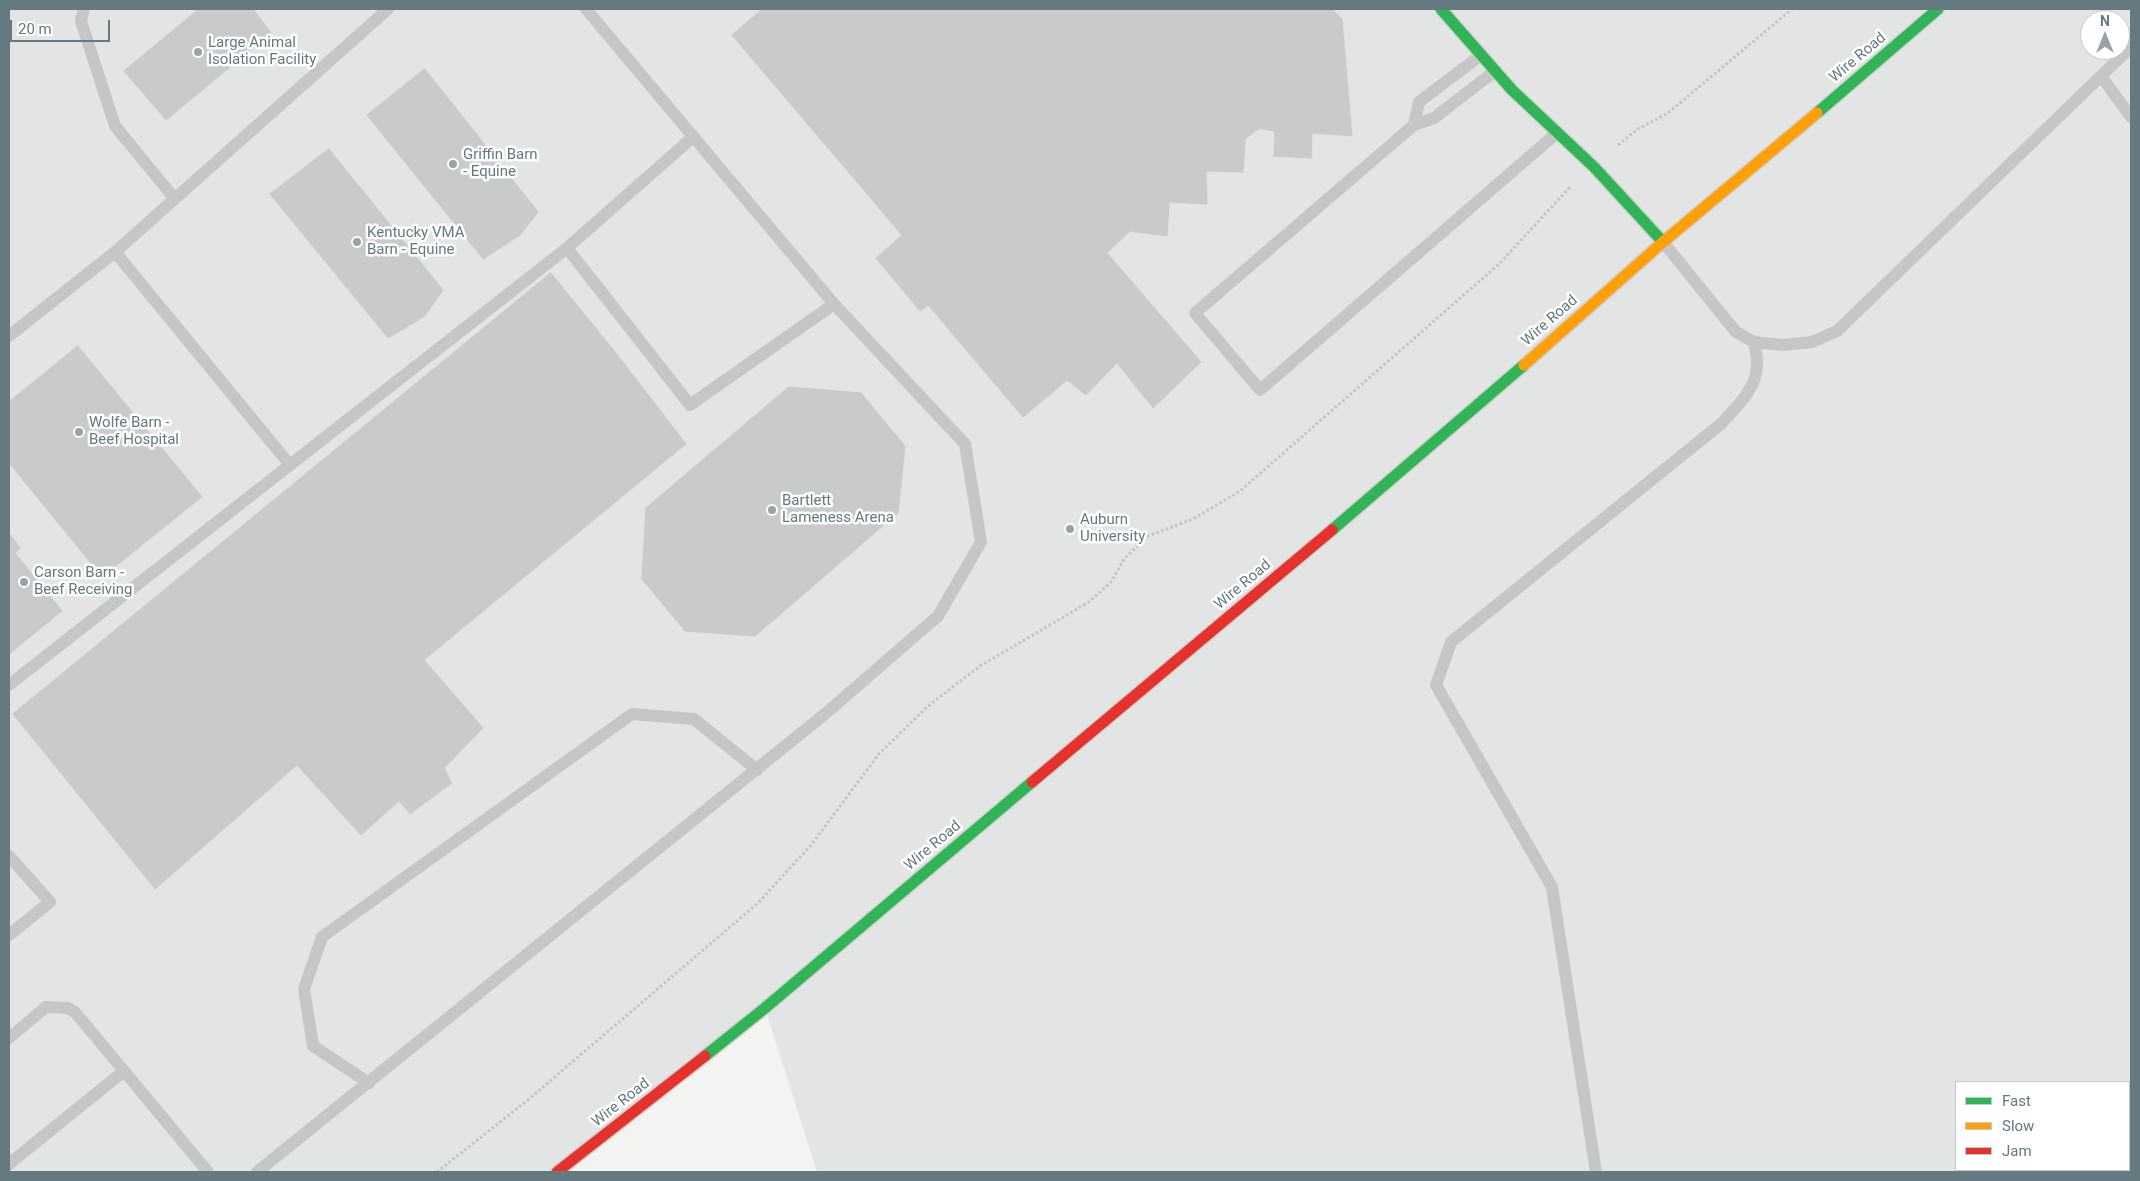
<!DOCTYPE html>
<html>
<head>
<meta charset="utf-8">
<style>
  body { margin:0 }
  #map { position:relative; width:2140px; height:1181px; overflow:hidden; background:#f3f3f1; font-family:Roboto,sans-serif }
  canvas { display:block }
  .frame { position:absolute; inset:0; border:10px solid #647980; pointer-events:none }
  .legend { position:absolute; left:1955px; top:1081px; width:175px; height:90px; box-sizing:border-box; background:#fff; border:1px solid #c1c9cc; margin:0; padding:6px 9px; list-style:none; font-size:15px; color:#647980 }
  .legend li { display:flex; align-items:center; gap:10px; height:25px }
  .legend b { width:25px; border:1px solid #c1c9cc }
  .north { position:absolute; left:2080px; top:10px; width:50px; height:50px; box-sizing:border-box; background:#fff; border:1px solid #c1c9cc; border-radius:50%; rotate:0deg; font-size:14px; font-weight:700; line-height:20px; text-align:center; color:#647980 }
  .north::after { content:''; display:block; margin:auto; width:18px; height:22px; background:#96a4a8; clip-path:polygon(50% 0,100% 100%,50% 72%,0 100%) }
  .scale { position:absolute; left:10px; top:20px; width:100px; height:22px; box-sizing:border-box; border:2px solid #647980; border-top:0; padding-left:6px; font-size:15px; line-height:18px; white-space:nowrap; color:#647980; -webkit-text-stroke:4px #fff; paint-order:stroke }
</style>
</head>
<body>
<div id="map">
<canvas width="2140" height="1181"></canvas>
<div class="frame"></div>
<ul class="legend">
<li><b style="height:6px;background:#30b455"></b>Fast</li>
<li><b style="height:6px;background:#ff9f0a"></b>Slow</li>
<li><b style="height:6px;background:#e5322d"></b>Jam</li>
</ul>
<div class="north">N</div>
<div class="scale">20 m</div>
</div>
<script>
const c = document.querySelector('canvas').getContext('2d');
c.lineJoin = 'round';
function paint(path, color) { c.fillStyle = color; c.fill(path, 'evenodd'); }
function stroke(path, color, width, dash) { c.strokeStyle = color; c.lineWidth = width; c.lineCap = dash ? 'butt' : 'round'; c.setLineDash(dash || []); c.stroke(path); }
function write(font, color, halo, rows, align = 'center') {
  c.font = font + ' Roboto,sans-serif'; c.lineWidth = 5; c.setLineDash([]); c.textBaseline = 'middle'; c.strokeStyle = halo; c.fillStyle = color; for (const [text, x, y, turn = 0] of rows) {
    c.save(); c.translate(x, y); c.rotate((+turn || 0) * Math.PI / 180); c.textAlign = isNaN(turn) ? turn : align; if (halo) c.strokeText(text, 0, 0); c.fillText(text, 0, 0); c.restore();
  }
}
paint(new Path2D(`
  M 9,9 L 2131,9 L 2131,1172 L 817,1172 L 765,1008 L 566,1172 L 9,1172 ZM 2090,20 L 2120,20 L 2120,50 L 2090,50 ZM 1956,1082 L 2129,1082 L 2129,1170 L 1956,1170 Z`), '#e3e4e4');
const building = new Path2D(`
  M 198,9 L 254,9 L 272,33 L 166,121 L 123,71 Z
  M 762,9 L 1333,9 L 1343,19 L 1353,137 L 1313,134 L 1312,159 L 1273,157 L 1274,132 L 1260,129 L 1246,139 L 1244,173 L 1207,172 L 1208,205 L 1170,203 L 1168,237 L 1130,232 L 1108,253 L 1202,362 L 1153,409 L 1117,364 L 1086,396 L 1067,381 L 1023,418 L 928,306 L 920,312 L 875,258 L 901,235 L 731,35 Z
  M 425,68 L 539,212 L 520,236 L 483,260 L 366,115 Z
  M 329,148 L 444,290 L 425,317 L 388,339 L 269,194 Z
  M 551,272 L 620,357 L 687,444 L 425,660 L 484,728 L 445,768 L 453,783 L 410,815 L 399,802 L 361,836 L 297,766 L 155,890 L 12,714 Z
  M 78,345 L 203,497 L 102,578 L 9,464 L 9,401 Z
  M 789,386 L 861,392 L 906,446 L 899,513 L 755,637 L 685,632 L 641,579 L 645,508 Z
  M 9,532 L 21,548 L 16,553 L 63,611 L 9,655 Z`);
paint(building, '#c9cbca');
stroke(building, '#e2e2e1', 1);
const fast = new Path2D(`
  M 1441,9 L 1512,90 L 1594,167 L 1663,242
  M 1817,113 L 1938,9
  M 1332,530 L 1524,365
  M 705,1056 L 765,1008 L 1032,782`);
const slow = new Path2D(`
  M 1524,365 L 1663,242 L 1817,113`);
const jam = new Path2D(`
  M 1032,782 L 1332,530
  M 557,1172 L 705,1056`);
stroke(fast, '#cfd1d1', 14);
stroke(slow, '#cfd1d1', 14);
stroke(jam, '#cfd1d1', 14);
stroke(new Path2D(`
  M 1618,145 L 1638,129 L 1668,113 L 1792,9
  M 437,1172 L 529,1099 L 758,903 L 811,845 L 879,754 L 928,706 L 980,666 L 1089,602 L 1111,582 L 1124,559 L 1148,536 L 1193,519 L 1240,491 L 1499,264 L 1570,187`), '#c3c4c5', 3, [2.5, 2.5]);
stroke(new Path2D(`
  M 84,9 L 81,21 L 115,126 L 175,199
  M 586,9 L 834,304 L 690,405 L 567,248 L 693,137
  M 1495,71 L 1434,118 L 1414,125 L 1195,313 L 1260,390 L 1558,132
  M 2101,76 L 2131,117
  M 1414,125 L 1419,102 L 1481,55
  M 1663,242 L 1736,332 L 1754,342 L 1783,345 L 1812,342 L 1837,331 L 2131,47
  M 115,252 L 290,465
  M 9,336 L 115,252 L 388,9
  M 9,685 L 567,248
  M 9,856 L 50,902 L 9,935
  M 9,1038 L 46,1007 L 68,1008 L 75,1012 L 208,1172
  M 369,1083 L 313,1046 L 304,989 L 322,937 L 632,714 L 694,719 L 757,770
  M 9,1164 L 124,1071
  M 257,1172 L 825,714 L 938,616 L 981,542 L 965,444 L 834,304
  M 1596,1172 L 1552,887 L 1436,685 L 1451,642 L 1722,423 C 1737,406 1756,389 1757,366 C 1758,358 1755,349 1754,342`), '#c5c7c6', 12);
stroke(fast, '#30b455', 11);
stroke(slow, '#ff9f0a', 11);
stroke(jam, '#e5322d', 11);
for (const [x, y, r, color] of [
  [198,52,5,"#96a4a8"],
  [453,164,5,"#96a4a8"],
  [357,242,5,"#96a4a8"],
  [79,432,5,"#96a4a8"],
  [772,510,5,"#96a4a8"],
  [1070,529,5,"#96a4a8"],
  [24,582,5,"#96a4a8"]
]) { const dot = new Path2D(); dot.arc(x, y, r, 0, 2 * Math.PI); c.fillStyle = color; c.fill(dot); stroke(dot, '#fff', 2); }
write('15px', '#647980', '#fff', [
  ["Large Animal",208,43],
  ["Isolation Facility",208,60],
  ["Griffin Barn",463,155],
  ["- Equine",463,172],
  ["Kentucky VMA",367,233],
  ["Barn - Equine",367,250],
  ["Wolfe Barn -",89,423],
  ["Beef Hospital",89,440],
  ["Bartlett",782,501],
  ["Lameness Arena",782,518],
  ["Auburn",1080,520],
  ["University",1080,537],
  ["Carson Barn -",34,573],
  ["Beef Receiving",34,590]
], 'left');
write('15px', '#647980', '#fff', [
  ["Wire Road",1858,58,-40],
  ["Wire Road",1550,321,-41],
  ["Wire Road",1243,585,-40],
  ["Wire Road",933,846,-40],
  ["Wire Road",621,1103,-38]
]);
</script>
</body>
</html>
